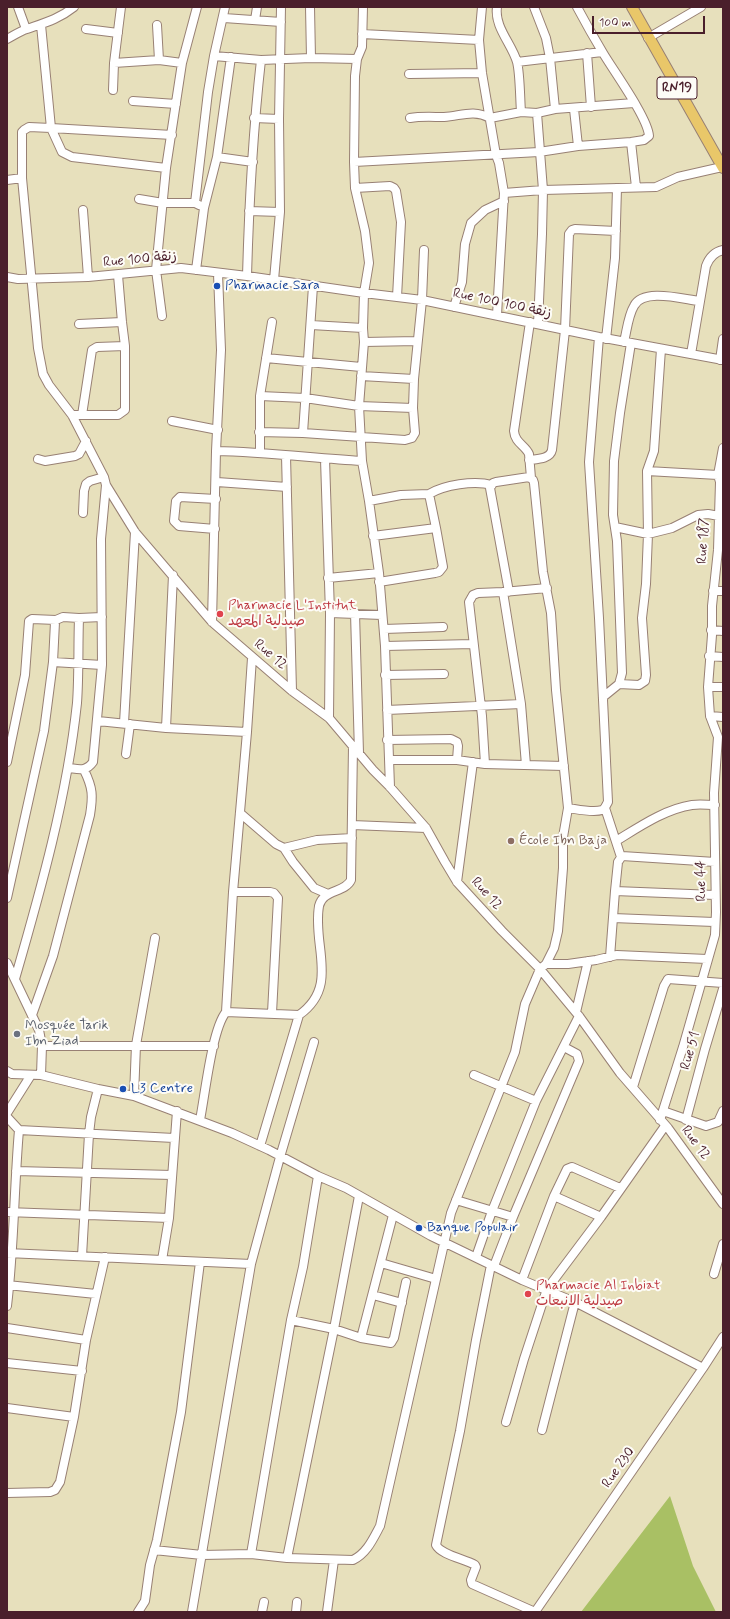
<!DOCTYPE html>
<html>
<head>
<meta charset="utf-8">
<style>
  body { margin:0 }
  #map { position:relative; width:730px; height:1619px; overflow:hidden; background:#e7e0bc; font-family:Mynerve,sans-serif }
  canvas { display:block }
  .frame { position:absolute; inset:0; border:8px solid #4a1f2b; pointer-events:none }
  .scale { position:absolute; left:592px; top:16px; width:113px; height:18px; box-sizing:border-box; border:2px solid #4a1f2b; border-top:0; padding-left:5px; font-size:12px; line-height:14px; white-space:nowrap; color:#4a1f2b; -webkit-text-stroke:3px #fdfcf7; paint-order:stroke }
</style>
</head>
<body>
<div id="map">
<canvas width="730" height="1619"></canvas>
<div class="frame"></div>
<div class="scale">100 m</div>
</div>
<script>
const c = document.querySelector('canvas').getContext('2d');
c.lineJoin = 'round';
function paint(path, color) { c.fillStyle = color; c.fill(path, 'evenodd'); }
function stroke(path, color, width, dash) { c.strokeStyle = color; c.lineWidth = width; c.lineCap = dash ? 'butt' : 'round'; c.setLineDash(dash || []); c.stroke(path); }
function write(font, color, halo, rows, align = 'center') {
  c.font = font + ' Mynerve,"Playpen Sans Arabic",sans-serif'; c.lineWidth = 4; c.setLineDash([]); c.textBaseline = 'middle'; c.strokeStyle = halo; c.fillStyle = color; for (const [text, x, y, turn = 0] of rows) {
    c.save(); c.translate(x, y); c.rotate((+turn || 0) * Math.PI / 180); c.textAlign = isNaN(turn) ? turn : align; if (halo) c.strokeText(text, 0, 0); c.fillText(text, 0, 0); c.restore();
  }
}
paint(new Path2D(`
  M 670,1496 L 693,1566 L 716,1612 L 581,1612 Z`), '#a9c064');
const minor = new Path2D(`
  M 18,7 L 26,29
  M 310,7 L 311,58
  M 363,7 L 362,47 L 357,59 L 355,76 L 354,162 L 355,188 L 365,231 L 369,263 L 364,293 L 363,328 L 364,342 L 359,406 L 362,461 L 369,501 L 379,573 L 385,646 L 390,787
  M 482,7 L 479,40 L 482,73 L 496,155 L 499,163 L 504,193 L 497,315
  M 497,7 C 494,27 512,44 517,62 C 520,73 520,99 521,112
  M 534,7 L 546,38 L 550,58 L 555,109
  M 224,18 L 281,22
  M 255,20 L 257,7
  M 41,25 L 51,128 L 62,152 L 72,157 L 166,168
  M 157,25 L 159,60
  M 86,29 L 118,33
  M 362,34 L 479,40
  M 648,38 L 701,7
  M 7,39 C 13,36 20,31 27,29 C 44,23 59,19 74,7
  M 587,53 L 591,107
  M 214,56 L 261,60 L 311,58 L 357,59
  M 517,62 L 602,52
  M 114,63 L 159,60 L 182,63
  M 409,74 L 482,73
  M 113,90 L 114,63 L 121,7
  M 133,101 L 176,104
  M 574,109 L 578,146
  M 537,113 L 543,190 L 542,234 L 538,324
  M 254,118 L 279,119
  M 410,118 C 421,116 433,117 444,117 C 461,116 473,109 490,118 L 521,112 L 537,113 L 555,109 L 634,103
  M 172,135 L 51,128 L 29,127 L 24,130 L 22,132 L 22,178 L 38,348 L 43,374 L 49,385 L 72,415 L 104,477 L 106,485 L 135,532 L 212,622 L 292,691 L 329,718 L 373,770 L 390,787 L 426,828 L 445,862 L 457,882 L 502,931 L 540,969 L 579,1016 L 620,1073 L 668,1128 L 723,1204
  M 631,142 L 636,187
  M 217,157 L 253,162
  M 354,162 L 539,152 L 578,146 L 631,142 L 644,140 L 649,136 C 648,118 613,70 603,53 C 594,38 585,22 577,7
  M 7,180 L 22,178
  M 355,188 L 390,186 L 394,188 L 396,191 L 401,222 L 397,297
  M 504,193 L 543,190 L 656,187 L 678,177 L 722,167
  M 139,199 L 163,203 L 195,203 L 199,205
  M 195,203 L 208,92 L 214,56 L 225,7
  M 83,210 L 88,277
  M 249,211 L 280,212
  M 196,270 L 204,208 L 217,157 L 231,57
  M 247,276 C 249,204 253,131 261,60
  M 7,277 L 18,279 L 88,277 L 181,268 L 247,276 L 364,293 L 422,300 L 599,337 L 723,360
  M 274,280 L 280,212 L 279,119 L 281,7
  M 454,307 L 462,282 L 465,244 L 471,223 L 485,210 L 504,201
  M 162,316 L 156,270 L 166,168 L 182,63 L 197,7
  M 530,322 L 514,431 C 515,443 525,445 529,454 L 531,478
  M 79,324 L 122,322
  M 311,325 L 363,328
  M 606,339 L 615,258 L 617,188
  M 364,342 L 417,341
  M 624,342 C 627,330 628,316 634,306 C 643,288 682,299 699,301
  M 691,354 L 706,266 C 709,258 714,252 723,250
  M 266,358 L 361,367
  M 720,360 L 723,339
  M 361,376 L 414,379
  M 260,396 L 305,398 L 359,406 L 413,408
  M 72,415 L 118,415 L 125,410 L 125,346 L 122,322 L 118,275
  M 82,415 L 92,350 L 97,347 L 125,346
  M 172,421 L 218,430
  M 259,432 L 303,433 L 405,440 L 412,438 L 415,433 L 413,408 L 414,379 L 422,300 L 424,250
  M 303,433 L 313,286
  M 216,451 C 265,452 313,458 362,461
  M 260,452 L 260,396 L 272,322
  M 286,456 L 292,691
  M 38,459 L 45,461 L 75,456 L 79,454 L 86,441
  M 325,459 L 330,613 L 329,718
  M 529,460 C 538,459 550,459 552,450 L 565,330 L 569,234 L 572,230 L 575,229 L 616,231
  M 647,471 L 718,475
  M 217,482 L 287,487
  M 369,501 L 401,495 L 429,494
  M 83,513 L 84,491 L 86,484 L 90,481 L 104,477
  M 615,527 L 648,534 L 672,528 L 698,515 L 708,514 L 719,516
  M 215,529 L 179,526 L 174,521 L 176,501 L 180,497 L 216,499
  M 373,536 L 436,528
  M 328,578 L 379,573
  M 379,582 L 435,573 L 439,572 L 443,567 L 436,528 L 429,494 C 444,485 474,480 492,485
  M 713,591 L 723,591
  M 503,592 L 521,704 L 526,765
  M 330,613 L 382,615
  M 355,613 L 359,753
  M 212,622 L 216,451 L 221,350 L 218,274
  M 384,629 L 443,627
  M 711,630 L 723,631
  M 385,646 L 473,644
  M 709,656 L 723,657
  M 53,662 L 102,665
  M 385,675 L 444,674
  M 619,684 L 639,685 L 645,681 L 646,675 L 642,618 L 646,584 L 648,534 L 647,471 L 654,451 L 661,349
  M 708,687 L 723,687
  M 603,697 L 619,684 L 622,673 L 617,541 L 613,515 L 614,461 L 620,413 L 631,343
  M 387,710 L 521,704
  M 710,716 L 723,717
  M 98,721 L 166,728 L 247,732
  M 124,723 L 135,532
  M 166,728 L 173,575
  M 387,740 L 451,739 L 457,742 L 458,746 L 457,760
  M 126,754 L 130,724
  M 390,760 L 457,760 L 485,764 L 564,766
  M 7,762 L 25,675 L 29,621 L 32,619 L 56,620
  M 485,764 L 482,716 L 469,602 L 473,595 L 478,593 L 503,592 L 547,588
  M 68,768 C 79,769 86,772 93,762 L 102,665 L 101,539 L 106,485
  M 568,808 C 576,809 593,813 602,810 C 605,809 606,805 608,802 L 599,618 L 589,462 L 599,337
  M 605,808 L 621,857
  M 240,813 L 276,844 L 284,848 L 317,840 L 352,838
  M 352,825 L 426,828
  M 616,841 C 639,827 665,809 692,805 C 700,804 707,805 715,805
  M 284,848 L 293,862 L 314,888 L 328,894
  M 715,862 L 622,856 L 618,862 L 615,891 L 715,895
  M 457,882 L 473,762
  M 233,892 L 270,892 L 274,893 L 278,898 L 272,1013
  M 7,898 L 44,731 L 53,662 L 55,622 L 56,620 L 63,617 L 79,618 L 102,617
  M 613,918 L 714,922
  M 610,957 L 615,891
  M 7,963 L 39,1030 L 42,1046 L 41,1075
  M 546,964 L 568,964 L 596,960 L 617,955 L 707,959
  M 15,979 C 41,889 67,797 77,703 C 79,676 78,646 79,618
  M 226,1012 L 299,1015
  M 576,1012 L 588,961
  M 32,1015 L 53,956 L 90,815 C 93,796 93,788 84,770
  M 42,1046 L 214,1046
  M 7,1071 L 12,1074 L 41,1075 L 98,1089 L 134,1096 L 232,1133 L 269,1150 L 318,1176 L 346,1188 L 431,1236 L 522,1280 L 575,1302 L 703,1368
  M 474,1075 L 536,1101
  M 633,1087 L 664,986 L 668,979 L 723,983
  M 134,1096 L 136,1045 L 155,938
  M 663,1111 L 706,1126 L 718,1122 L 723,1111
  M 7,1113 L 31,1075
  M 7,1117 L 19,1130 L 174,1138
  M 200,1120 C 205,1095 212,1029 226,1012 L 233,892 L 247,732 L 252,658
  M 660,1120 L 683,1047 L 715,935 L 716,912 L 714,793 L 718,737 L 710,716 L 708,687 L 712,635 L 712,606 L 718,550 L 720,482 L 718,475 L 723,448
  M 686,1120 L 705,1049 L 723,989
  M 260,1146 L 299,1015 C 340,986 312,946 319,906 C 323,889 345,893 351,880 L 353,746
  M 16,1171 L 172,1175
  M 554,1196 L 601,1217
  M 456,1200 L 513,1217
  M 7,1212 L 169,1218
  M 7,1253 L 251,1264
  M 82,1256 L 89,1134 L 91,1117 L 98,1089
  M 476,1257 L 492,1211 L 536,1101 L 579,1016
  M 162,1260 L 169,1218 L 177,1111
  M 381,1263 L 436,1279
  M 491,1265 L 476,1340 L 460,1431 L 436,1545 C 441,1555 465,1559 475,1565 L 476,1567 L 471,1580 L 472,1584 L 535,1612
  M 494,1266 L 513,1217 L 579,1061 L 577,1054 L 564,1047
  M 714,1274 L 723,1244
  M 522,1280 L 554,1196 L 567,1169 L 572,1167 L 620,1188
  M 7,1285 L 96,1294
  M 373,1295 L 402,1303
  M 7,1306 C 14,1248 14,1189 19,1130
  M 291,1320 L 334,1329 L 361,1338 L 391,1343 L 394,1338 L 406,1282
  M 7,1328 L 86,1340
  M 361,1338 L 393,1215
  M 7,1363 L 82,1371
  M 7,1408 L 74,1417
  M 506,1422 L 524,1359 L 547,1289 L 601,1217 L 665,1126
  M 542,1430 L 575,1302
  M 7,1493 L 50,1492 L 55,1490 L 60,1482 L 74,1417 L 86,1340 L 105,1257
  M 154,1550 L 202,1555 L 251,1554 L 287,1558 L 353,1560 C 367,1553 373,1539 380,1526 L 451,1213 L 515,1052 L 525,1004 L 540,969 L 546,964 L 554,948 L 558,931 L 563,868 L 563,837 L 568,808 L 556,690 L 551,613 L 543,572 L 534,483 L 533,480 L 529,477 L 496,482 L 493,483 L 490,488 L 509,592
  M 251,1554 L 291,1320 L 303,1267 L 318,1176
  M 287,1558 L 334,1329 L 359,1196
  M 138,1612 L 145,1601 L 150,1565 L 157,1540 L 181,1412 L 200,1262
  M 192,1612 L 251,1264 L 280,1157 L 314,1042
  M 262,1612 L 264,1602
  M 296,1612 L 297,1602
  M 327,1612 L 334,1560
  M 535,1612 L 703,1368 L 723,1337`);
const major = new Path2D(`
  M 632,7 L 723,168`);
stroke(minor, '#988074', 10);
stroke(major, '#988074', 12);
stroke(minor, '#fff', 8);
stroke(major, '#e9c769', 10);
for (const [x, y, r, color] of [
  [217,286,4,"#1a4fb4"],
  [220,614,4,"#e0444e"],
  [511,841,4,"#8d6e63"],
  [17,1034,4,"#6b7280"],
  [123,1089,4,"#1a4fb4"],
  [419,1228,4,"#1a4fb4"],
  [528,1294,4,"#e0444e"]
]) { const dot = new Path2D(); dot.arc(x, y, r, 0, 2 * Math.PI); c.fillStyle = color; c.fill(dot); stroke(dot, '#fdfcf7', 1.5); }
for (const [x, y, w] of [
  [677,88,40]
]) { const box = new Path2D(); box.roundRect(x - w / 2, y - 11, w, 22, 3); c.fillStyle = '#fdfcf7'; c.fill(box); stroke(box, '#4a1f2b', 1); }
write('bold 13px', '#4a1f2b', null, [
  ["RN19",677,88]
]);
write('14px', '#4a1f2b', '#fdfcf7', [
  ["Rue 100 زنقة",140,260,-5],
  ["Rue 100 زنقة 100",502,304,12],
  ["Rue 187",704,541,-87],
  ["Rue 12",270,655,40],
  ["Rue 44",702,881,-91],
  ["Rue 12",486,894,48],
  ["Rue 51",691,1051,-74],
  ["Rue 12",695,1143,53],
  ["Rue 230",619,1468,-55]
]);
write('14px', '#164399', '#fdfcf7', [
  ["Pharmacie Sara",225,286],
  ["L3 Centre",131,1089],
  ["Banque Populair",427,1228]
], 'left');
write('14px', '#be3a42', '#fdfcf7', [
  ["Pharmacie L'Institut",228,606],
  ["صيدلية المعهد",228,622],
  ["Pharmacie Al Inbiat",536,1286],
  ["صيدلية الانبعات",536,1302]
], 'left');
write('14px', '#785e54', '#fdfcf7', [
  ["École Ibn Baja",519,841]
], 'left');
write('14px', '#5b616d', '#fdfcf7', [
  ["Mosquée Tarik",25,1026],
  ["Ibn Ziad",25,1042]
], 'left');
</script>
</body>
</html>
